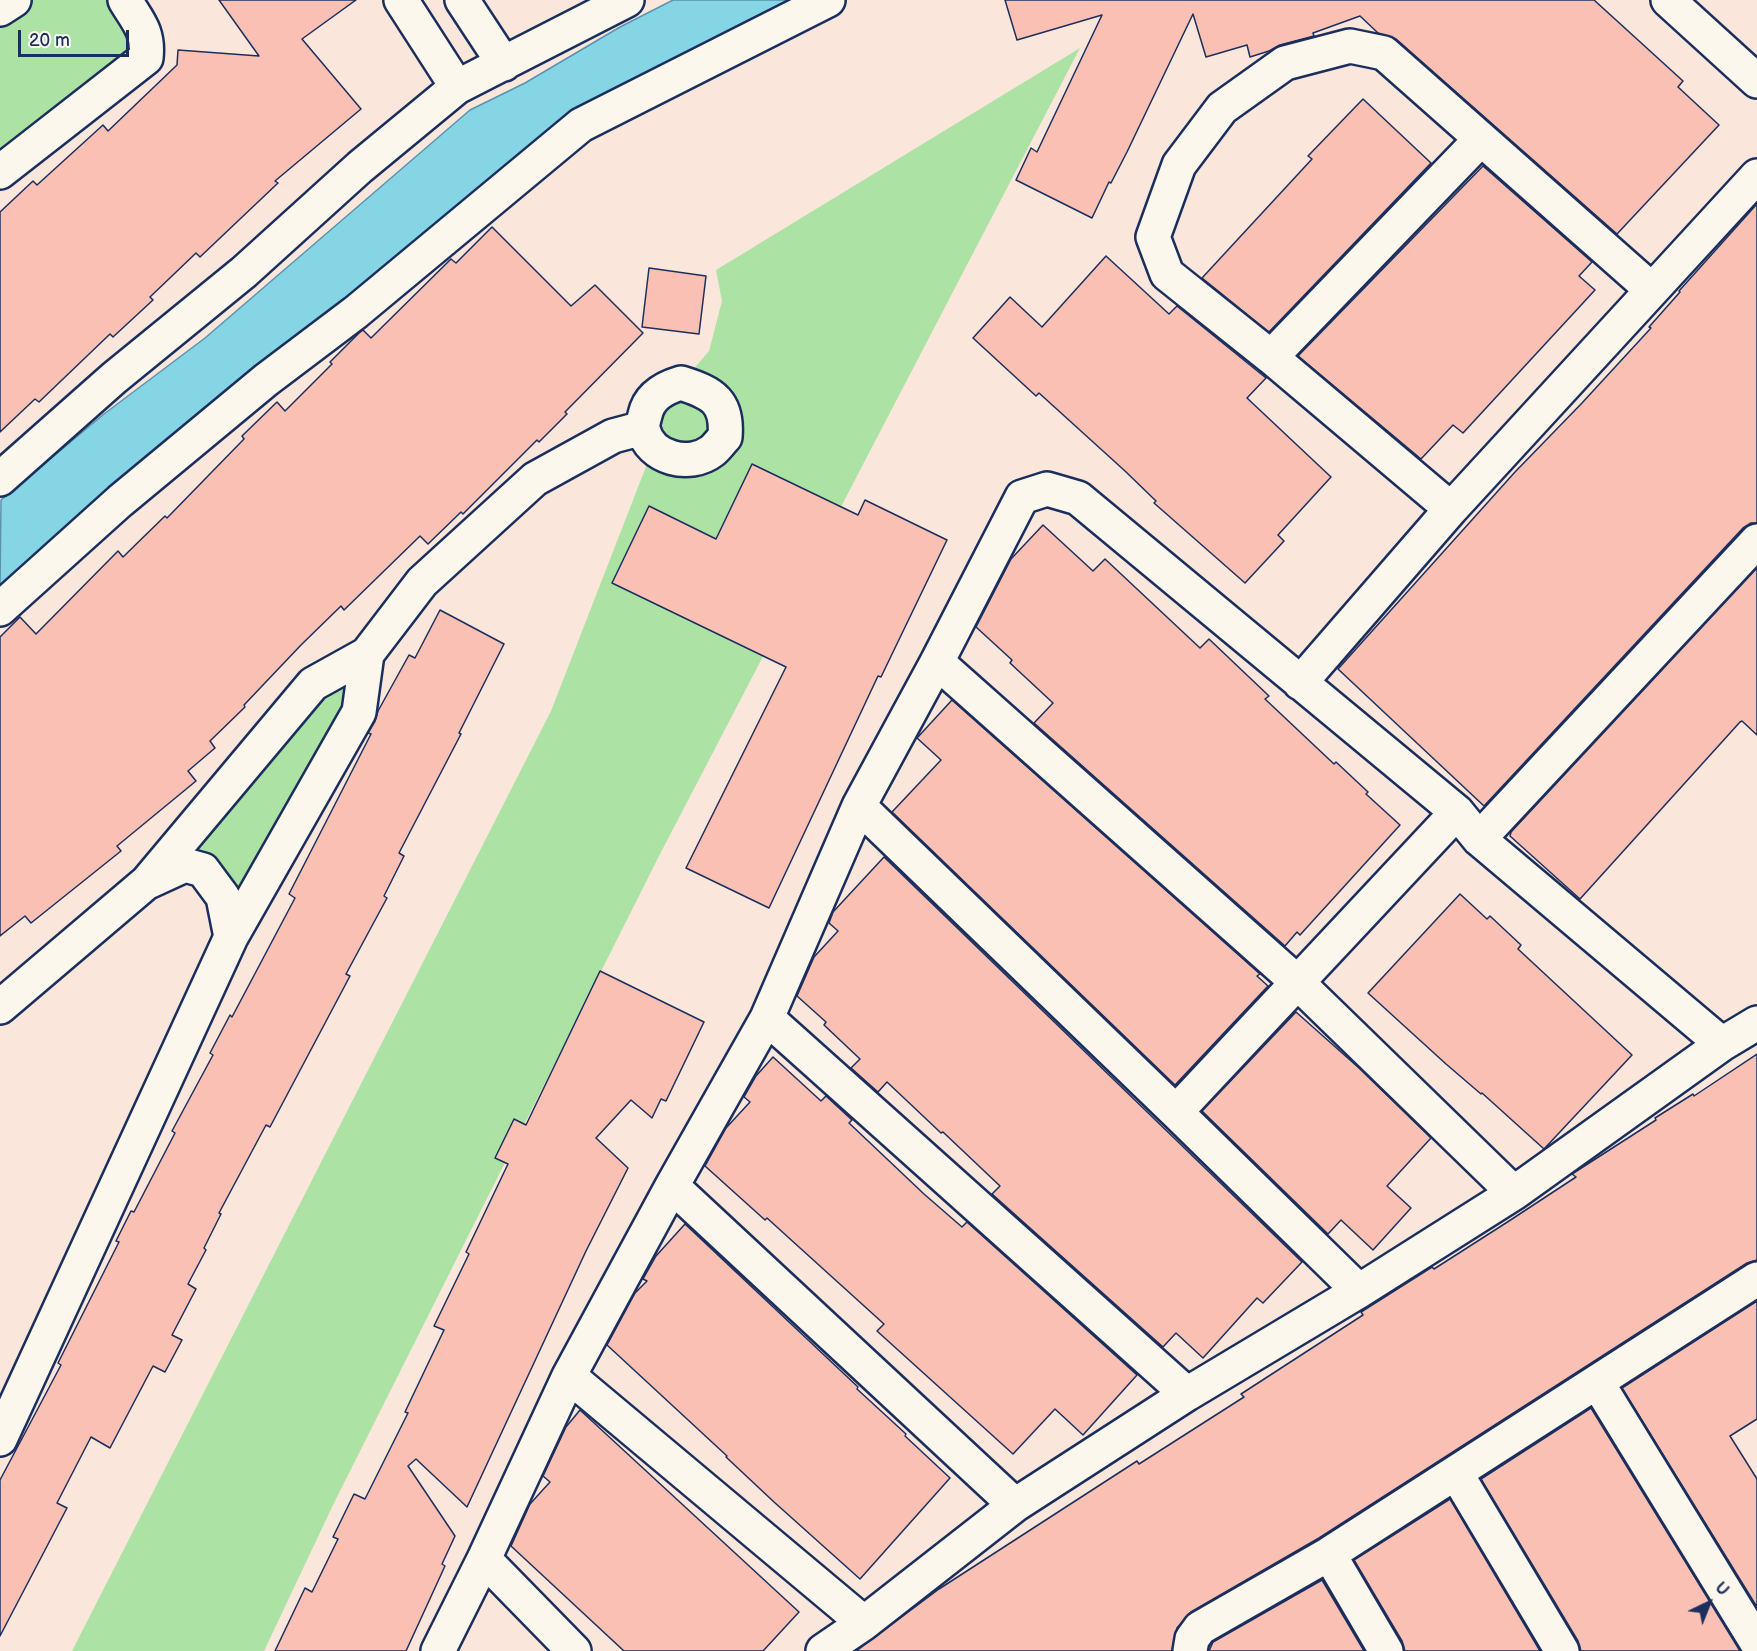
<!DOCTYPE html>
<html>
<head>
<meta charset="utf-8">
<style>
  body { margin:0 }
  #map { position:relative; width:1757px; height:1651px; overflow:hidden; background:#fbe6db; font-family:"Balsamiq Sans",sans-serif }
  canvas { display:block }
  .north { position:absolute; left:1679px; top:1573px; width:60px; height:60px; -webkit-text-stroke:4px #fbf7ec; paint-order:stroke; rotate:43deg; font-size:16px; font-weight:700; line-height:24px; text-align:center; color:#1b2f5e }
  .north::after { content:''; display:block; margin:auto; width:21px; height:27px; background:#1b2f5e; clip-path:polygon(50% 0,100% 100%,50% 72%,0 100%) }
  .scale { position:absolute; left:18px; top:30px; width:111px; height:27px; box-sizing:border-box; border:3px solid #1b2f5e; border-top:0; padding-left:8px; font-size:18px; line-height:21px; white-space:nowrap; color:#1b2f5e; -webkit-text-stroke:4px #fbf7ec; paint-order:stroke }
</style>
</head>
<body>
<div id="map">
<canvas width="1757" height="1651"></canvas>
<div class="north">U</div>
<div class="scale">20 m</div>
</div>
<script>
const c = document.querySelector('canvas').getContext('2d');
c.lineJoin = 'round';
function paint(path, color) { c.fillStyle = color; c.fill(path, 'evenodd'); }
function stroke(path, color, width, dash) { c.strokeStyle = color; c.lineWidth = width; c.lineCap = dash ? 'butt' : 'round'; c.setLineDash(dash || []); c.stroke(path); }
paint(new Path2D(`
  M 14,0 L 125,0 L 148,42 L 0,171 L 0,9 Z
  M 1080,48 L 659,856 L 334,1503 L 264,1651 L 72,1651 L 551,711 L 654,446 L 643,428 L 709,351 L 722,301 L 716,270 Z
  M 367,654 L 359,712 L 231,937 L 185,865 L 313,684 Z`), '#ace3a5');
const water = new Path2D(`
  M 673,0 L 811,0 L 581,115 L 0,589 L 1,500 L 104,414 L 205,338 L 470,110 L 525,83 L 620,27 Z`);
paint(water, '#86d5e4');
stroke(water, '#5b93ae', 1.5);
const building = new Path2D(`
  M 219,0 L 356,0 L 302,39 L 361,109 L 275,181 L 278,183 L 200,257 L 196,253 L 150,297 L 153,300 L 113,337 L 110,334 L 39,402 L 35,399 L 0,432 L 0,212 L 33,181 L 37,185 L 103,125 L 108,131 L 177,65 L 178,50 L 259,56 Z
  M 1005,0 L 1594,0 L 1683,81 L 1678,87 L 1719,125 L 1617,234 L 1396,39 L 1378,33 L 1360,16 L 1313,33 L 1314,36 L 1280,45 L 1269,51 L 1250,57 L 1247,45 L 1206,57 L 1193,14 L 1127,152 L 1111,183 L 1109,182 L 1092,218 L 1016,180 L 1031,148 L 1037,152 L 1102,15 L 1017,40 Z
  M 1363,99 L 1431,163 L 1269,332 L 1202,278 L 1312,159 L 1308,156 Z
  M 1483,166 L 1592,262 L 1579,276 L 1595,290 L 1463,433 L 1453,425 L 1421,459 L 1298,356 Z
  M 1757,204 L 1757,523 L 1751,523 L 1743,528 L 1484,806 L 1338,669 L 1515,472 L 1582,403 L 1651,328 L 1649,327 L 1680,292 L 1679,291 Z
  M 492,227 L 571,306 L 595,285 L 643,333 L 565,412 L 567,414 L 539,442 L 537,440 L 463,514 L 461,512 L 428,544 L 420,536 L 344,610 L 341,606 L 301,645 L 244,705 L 245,707 L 210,741 L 215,748 L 188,771 L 196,781 L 117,846 L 121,851 L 31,923 L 25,916 L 0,936 L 0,637 L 20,617 L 36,634 L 118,551 L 123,557 L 165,516 L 167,518 L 244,439 L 242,436 L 277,402 L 285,411 L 332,364 L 330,362 L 359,333 L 363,330 L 371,338 L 451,259 L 456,263 Z
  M 1106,256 L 1169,314 L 1177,306 L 1266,378 L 1247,398 L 1331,477 L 1278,535 L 1284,541 L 1245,583 L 1154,503 L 1156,501 L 1125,471 L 1039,393 L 1036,396 L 973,338 L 1010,297 L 1042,327 Z
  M 649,268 L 706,276 L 699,334 L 642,327 Z
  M 752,464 L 858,515 L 865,500 L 947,540 L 881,677 L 878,676 L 769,908 L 686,868 L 786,667 L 612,583 L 649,506 L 716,539 Z
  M 1043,525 L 1093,571 L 1105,559 L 1200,648 L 1209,639 L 1269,696 L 1265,699 L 1334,764 L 1336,762 L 1368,792 L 1366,794 L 1400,825 L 1300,935 L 1297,932 L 1285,946 L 1034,723 L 1053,703 L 1010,663 L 1012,660 L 976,627 L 1011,559 Z
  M 1757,568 L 1757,735 L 1742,721 L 1740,722 L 1580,899 L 1510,836 L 1511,832 Z
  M 440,610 L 504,644 L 459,733 L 461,734 L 399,853 L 404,856 L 384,896 L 387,898 L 346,974 L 350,976 L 270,1127 L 266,1125 L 219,1213 L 221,1214 L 204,1248 L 206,1250 L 188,1284 L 196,1289 L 172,1335 L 182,1340 L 165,1372 L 153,1366 L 110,1448 L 91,1437 L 57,1503 L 67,1508 L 0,1636 L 0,1480 L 61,1365 L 58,1363 L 119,1242 L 116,1241 L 131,1211 L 134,1212 L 175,1133 L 172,1131 L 213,1055 L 210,1053 L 230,1015 L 232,1017 L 295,898 L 289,894 L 371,734 L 368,733 L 375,721 L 378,711 L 409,655 L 415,658 Z
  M 952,700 L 1260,974 L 1257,976 L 1268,986 L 1175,1085 L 892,812 L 941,760 L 917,738 Z
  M 884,857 L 1302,1262 L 1263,1303 L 1257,1298 L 1203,1358 L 1176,1333 L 1163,1347 L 992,1194 L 1000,1186 L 943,1132 L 941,1133 L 887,1082 L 878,1092 L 851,1068 L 860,1059 L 824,1025 L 826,1022 L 797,996 L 814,957 L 838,931 L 829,923 L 833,912 Z
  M 1460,894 L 1487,919 L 1490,916 L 1521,945 L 1518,949 L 1632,1055 L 1544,1149 L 1482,1093 L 1481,1094 L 1446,1064 L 1368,993 Z
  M 600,971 L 704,1022 L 666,1101 L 661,1099 L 652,1118 L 631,1100 L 596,1138 L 628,1168 L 586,1251 L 467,1507 L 416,1459 L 408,1466 L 455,1536 L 442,1564 L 445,1566 L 406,1651 L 275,1651 L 305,1588 L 312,1592 L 338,1539 L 333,1537 L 354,1494 L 365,1499 L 408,1413 L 405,1412 L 444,1330 L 434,1326 L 469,1254 L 466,1252 L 508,1164 L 495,1158 L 514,1119 L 526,1125 Z
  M 1296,1012 L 1359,1068 L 1431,1138 L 1387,1186 L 1411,1208 L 1373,1250 L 1341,1220 L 1328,1234 L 1202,1111 Z
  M 1757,1054 L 1757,1260 L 1747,1263 L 1319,1538 L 1191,1612 L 1177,1628 L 1172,1651 L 856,1651 L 939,1589 L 1137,1461 L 1139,1464 L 1244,1397 L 1241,1394 L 1363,1315 L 1361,1312 L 1432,1267 L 1434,1269 L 1509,1221 L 1576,1177 L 1572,1174 L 1656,1120 L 1655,1118 L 1693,1094 L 1694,1096 Z
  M 773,1057 L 821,1101 L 826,1096 L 852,1120 L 849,1123 L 924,1194 L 962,1227 L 967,1222 L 1137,1375 L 1083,1435 L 1055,1409 L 1013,1454 L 877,1331 L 884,1324 L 789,1238 L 767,1218 L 765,1220 L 705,1166 L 726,1128 L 750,1102 L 744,1097 L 756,1076 Z
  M 685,1224 L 858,1387 L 857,1389 L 906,1434 L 905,1436 L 950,1478 L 860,1579 L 774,1502 L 726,1457 L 727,1456 L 607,1345 L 635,1293 L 647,1281 L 643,1279 L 656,1256 Z
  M 1757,1301 L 1757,1419 L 1730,1436 L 1757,1479 L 1757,1607 L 1622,1388 Z
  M 1591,1408 L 1740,1651 L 1581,1651 L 1578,1641 L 1481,1479 Z
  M 580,1410 L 799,1612 L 763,1651 L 624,1651 L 511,1546 L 530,1504 L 550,1482 L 543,1476 L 566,1427 Z
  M 1450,1499 L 1540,1651 L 1405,1651 L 1402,1641 L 1354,1560 Z
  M 1322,1580 L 1364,1651 L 1209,1651 L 1213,1642 Z`);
paint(building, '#fac0b3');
stroke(building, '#1b2f5e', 1.5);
const minor = new Path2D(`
  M 401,0 L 457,87
  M 462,0 L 504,64
  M 1668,0 L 1757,81
  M 0,9 L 14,0
  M 0,172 L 146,58 C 149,31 138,22 125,0
  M 1271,357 L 1481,139
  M 681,383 C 713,393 728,402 725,437 C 721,441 717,447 712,451 C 690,468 650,459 643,429 C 642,425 644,419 645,415 C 649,396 664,388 681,383 Z
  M 0,479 L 114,378 L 244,272 L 360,167 L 457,87 L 627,0
  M 1451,509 L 1271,357 L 1167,274 L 1153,237 L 1179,165 L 1222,108 L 1285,63 L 1350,46 L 1384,53 L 1652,290
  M 0,609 L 120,501 L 266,380 L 356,312 L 581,125 L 828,0
  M 937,662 L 1296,981 L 1514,1193
  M 1300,683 L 1451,509 L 1757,176
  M 859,806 L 1176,1112 L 1359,1291
  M 1479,839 L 1757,541
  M 148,882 L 185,865 L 203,870 L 223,897 L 231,937
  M 0,1007 L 147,882 L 313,684 L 367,654 L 422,582 L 535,479 L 613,436 L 643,428
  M 767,1018 L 1187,1394
  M 1176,1112 L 1457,812
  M 672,1186 L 1015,1505
  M 569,1376 L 864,1623
  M 1597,1382 L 1757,1643
  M 0,1439 L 231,937 L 359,712 L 367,654
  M 1456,1473 L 1562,1651
  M 1329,1554 L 1386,1651
  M 484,1559 L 574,1651
  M 438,1651 L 484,1559 L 569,1376 L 672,1186 L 767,1018 L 859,806 L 937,662 L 1022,497 L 1047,489 L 1078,498 L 1457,812 L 1479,839 L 1722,1044
  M 823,1651 L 864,1623 L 1015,1505 L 1187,1394 L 1359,1291 L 1514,1193 L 1722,1044 L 1757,1023
  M 1190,1651 L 1192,1639 L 1200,1628 L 1329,1554 L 1757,1279`);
stroke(minor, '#1b2f5e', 38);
stroke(minor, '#fbf7ec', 33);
</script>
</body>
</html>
